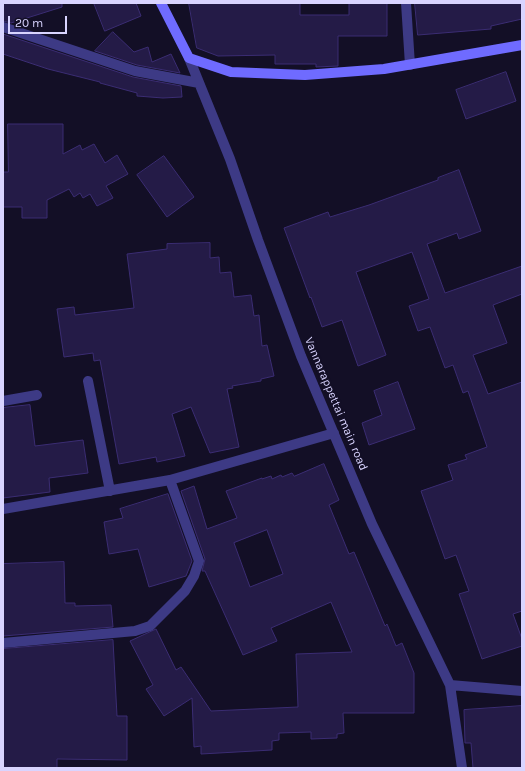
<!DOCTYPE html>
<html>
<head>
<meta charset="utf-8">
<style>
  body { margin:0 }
  #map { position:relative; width:525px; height:771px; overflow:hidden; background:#130f26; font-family:Karla,sans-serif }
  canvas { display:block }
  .frame { position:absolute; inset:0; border:4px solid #d9d4ff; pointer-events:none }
  .scale { position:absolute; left:8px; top:16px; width:59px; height:18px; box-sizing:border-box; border:2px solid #d9d4ff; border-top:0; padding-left:5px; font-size:12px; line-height:14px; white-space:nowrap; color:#d9d4ff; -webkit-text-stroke:3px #130f26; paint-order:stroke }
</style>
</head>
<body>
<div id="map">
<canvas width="525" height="771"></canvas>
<div class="frame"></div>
<div class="scale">20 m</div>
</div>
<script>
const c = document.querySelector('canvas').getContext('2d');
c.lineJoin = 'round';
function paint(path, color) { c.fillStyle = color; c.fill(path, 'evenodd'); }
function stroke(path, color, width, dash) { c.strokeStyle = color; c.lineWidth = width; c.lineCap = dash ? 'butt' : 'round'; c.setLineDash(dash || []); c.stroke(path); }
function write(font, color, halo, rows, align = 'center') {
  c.font = font + ' Karla,sans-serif'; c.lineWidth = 4; c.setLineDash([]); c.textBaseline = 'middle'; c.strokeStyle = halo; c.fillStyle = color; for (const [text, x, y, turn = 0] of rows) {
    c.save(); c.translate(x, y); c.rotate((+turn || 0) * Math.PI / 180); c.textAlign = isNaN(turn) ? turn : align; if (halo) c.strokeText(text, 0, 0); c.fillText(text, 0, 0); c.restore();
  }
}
const building = new Path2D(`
  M 3,3 L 62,3 L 62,7 L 11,23 L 3,21 Z
  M 94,3 L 136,3 L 141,16 L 105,31 Z
  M 189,3 L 300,3 L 300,15 L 349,15 L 349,3 L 387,3 L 387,36 L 338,36 L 338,66 L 316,67 L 316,64 L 275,64 L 275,55 L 218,56 L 197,48 Z
  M 415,3 L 522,3 L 522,19 L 491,26 L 491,29 L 418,35 Z
  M 113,32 L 134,52 L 148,47 L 152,62 L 171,54 L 180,73 L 137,65 L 95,51 Z
  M 3,34 L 133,77 L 181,86 L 182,97 L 163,98 L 137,96 L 137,93 L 100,83 L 100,82 L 48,69 L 3,54 Z
  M 506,72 L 516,101 L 466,119 L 456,90 Z
  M 8,124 L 63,124 L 63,154 L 80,145 L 82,150 L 94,144 L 105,163 L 117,155 L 128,174 L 106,186 L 113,198 L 97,206 L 90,194 L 83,198 L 80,193 L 74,197 L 69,189 L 47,200 L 47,218 L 22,218 L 22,207 L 3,207 L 3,172 L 8,172 Z
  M 164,156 L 194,197 L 167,217 L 137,175 Z
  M 459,170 L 481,231 L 459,239 L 457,233 L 427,244 L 445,293 L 522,266 L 522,294 L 493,305 L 507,343 L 473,355 L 488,394 L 522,382 L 522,611 L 513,614 L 522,639 L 522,646 L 482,659 L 459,594 L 469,591 L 456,555 L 445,559 L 421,491 L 453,480 L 448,465 L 467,459 L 465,455 L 487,447 L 468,391 L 463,393 L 453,365 L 445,368 L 430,327 L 418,331 L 409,306 L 429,299 L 412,252 L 356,272 L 386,355 L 358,366 L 342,320 L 322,327 L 311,297 L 310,298 L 284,228 L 328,212 L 330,217 L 369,205 L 438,180 L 438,178 Z
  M 210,243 L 210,258 L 219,257 L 220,273 L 231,272 L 234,297 L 251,295 L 254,316 L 259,315 L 262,346 L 267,345 L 274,376 L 261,379 L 261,381 L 232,386 L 233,388 L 227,389 L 239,447 L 210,453 L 191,407 L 172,414 L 185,456 L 157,462 L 156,457 L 119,464 L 100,360 L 94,361 L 93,353 L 64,357 L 57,309 L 74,307 L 75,315 L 134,308 L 127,254 L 167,249 L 167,244 Z
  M 398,382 L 415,429 L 369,445 L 362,423 L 382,415 L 374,391 Z
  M 30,405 L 35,446 L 83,440 L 88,473 L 49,478 L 50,492 L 3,498 L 3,408 Z
  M 324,464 L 339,500 L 329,505 L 349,554 L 354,552 L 385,626 L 387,624 L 396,646 L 402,643 L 414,673 L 414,713 L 343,713 L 344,733 L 337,734 L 337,738 L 311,739 L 311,732 L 279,733 L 279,740 L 272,741 L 272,750 L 201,754 L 201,746 L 194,747 L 192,698 L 164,716 L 146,689 L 153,685 L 130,641 L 156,629 L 176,670 L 181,667 L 211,711 L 298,707 L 296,654 L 352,652 L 331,602 L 271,628 L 277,641 L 243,655 L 205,571 L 202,571 L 205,559 L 181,491 L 194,486 L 207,529 L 237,518 L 226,491 L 262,478 L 262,479 L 271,476 L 272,479 L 281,475 L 282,477 L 292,473 L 294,476 ZM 267,530 L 283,574 L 250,587 L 234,543 Z
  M 168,494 L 192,561 L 186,576 L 149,587 L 138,549 L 109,554 L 104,522 L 123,518 L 120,509 Z
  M 64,562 L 65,603 L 75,603 L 75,606 L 111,605 L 113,627 L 3,636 L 3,564 Z
  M 113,640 L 117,716 L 127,716 L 127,760 L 57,759 L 57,768 L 3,768 L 3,649 Z
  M 522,706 L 522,768 L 473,768 L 471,743 L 465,743 L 464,710 Z`);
paint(building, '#241b47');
stroke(building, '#3b2d73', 1);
stroke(new Path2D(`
  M 406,3 L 410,65
  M 3,27 L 135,71 L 199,83
  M 189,58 L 230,159 L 258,240 L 301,356 L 372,524 L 450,685 L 522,691
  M 88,381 L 110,491
  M 3,401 L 37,395
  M 3,509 L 170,480 L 334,433
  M 3,643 L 135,631 L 150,626 L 185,591 L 194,576 L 199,561 L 170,480
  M 450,685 L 462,768`), '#3d3a85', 10);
stroke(new Path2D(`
  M 161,3 L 189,58 L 231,72 L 305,75 L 384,69 L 522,45`), '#6f6bff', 10);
write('12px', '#d9d4ff', '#130f26', [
  ["Vannarappettai main road",336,404,67]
]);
</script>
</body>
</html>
